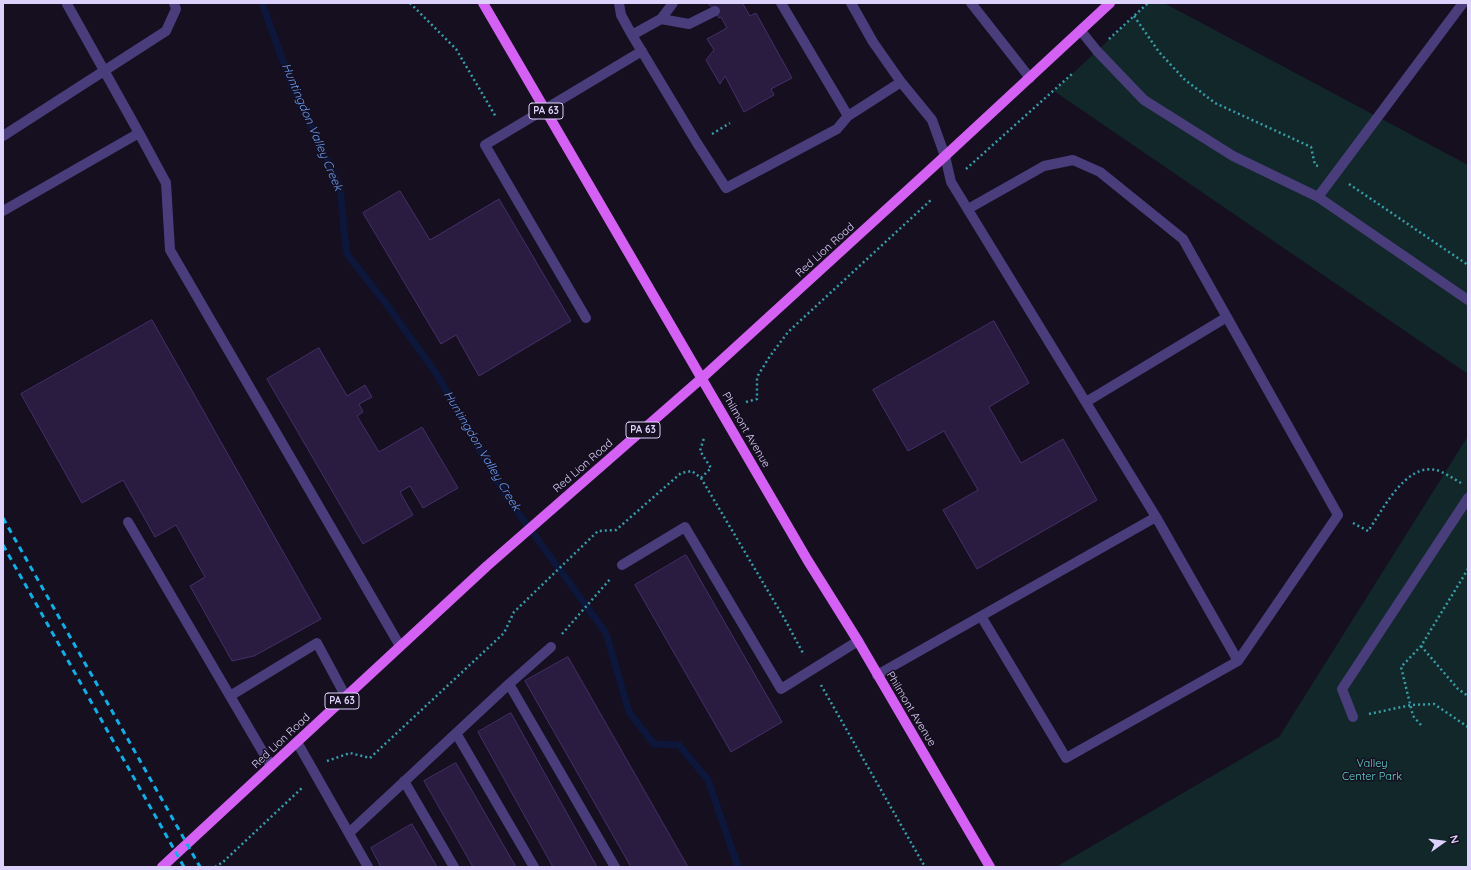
<!DOCTYPE html>
<html>
<head>
<meta charset="utf-8">
<style>
  body { margin:0 }
  #map { position:relative; width:1471px; height:870px; overflow:hidden; background:#150f20; font-family:Quicksand,sans-serif }
  canvas { display:block }
  .frame { position:absolute; inset:0; border:4px solid #ddd2fb; pointer-events:none }
  .north { position:absolute; left:1423px; top:822px; width:40px; height:40px; -webkit-text-stroke:3px #150f20; paint-order:stroke; rotate:76deg; font-size:11px; font-weight:700; line-height:16px; text-align:center; color:#ddd2fb }
  .north::after { content:''; display:block; margin:auto; width:14px; height:18px; background:#ddd2fb; clip-path:polygon(50% 0,100% 100%,50% 72%,0 100%) }
</style>
</head>
<body>
<div id="map">
<canvas width="1471" height="870"></canvas>
<div class="frame"></div>
<div class="north">N</div>
</div>
<script>
const c = document.querySelector('canvas').getContext('2d');
c.lineJoin = 'round';
function paint(path, color) { c.fillStyle = color; c.fill(path, 'evenodd'); }
function stroke(path, color, width, dash) { c.strokeStyle = color; c.lineWidth = width; c.lineCap = dash ? 'butt' : 'round'; c.setLineDash(dash || []); c.stroke(path); }
function write(font, color, halo, rows, align = 'center') {
  c.font = font + ' Quicksand,sans-serif'; c.lineWidth = 3; c.setLineDash([]); c.textBaseline = 'middle'; c.strokeStyle = halo; c.fillStyle = color; for (const [text, x, y, turn = 0] of rows) {
    c.save(); c.translate(x, y); c.rotate((+turn || 0) * Math.PI / 180); c.textAlign = isNaN(turn) ? turn : align; if (halo) c.strokeText(text, 0, 0); c.fillText(text, 0, 0); c.restore();
  }
}
paint(new Path2D(`
  M 1148,3 L 1164,3 L 1468,165 L 1468,374 L 1054,91 Z
  M 1468,436 L 1468,867 L 1056,867 L 1279,737 Z`), '#12272a');
stroke(new Path2D(`
  M 262,3 L 293,89 L 340,187 L 344,230 L 347,254 L 387,305 L 436,373 L 506,496 L 606,633 L 629,712 L 654,744 L 679,745 L 708,780 L 738,867`), '#0d163b', 7);
const building = new Path2D(`
  M 708,3 L 745,3 L 743,4 L 750,16 L 756,13 L 792,78 L 771,89 L 774,95 L 744,112 L 725,76 L 720,84 L 706,60 L 714,50 L 707,39 L 727,28 L 721,17 L 719,18 L 715,11 Z
  M 400,191 L 430,240 L 499,199 L 571,321 L 479,376 L 456,335 L 441,344 L 363,213 Z
  M 152,320 L 321,619 L 254,656 L 232,661 L 190,586 L 205,577 L 176,525 L 155,537 L 123,480 L 82,503 L 21,394 Z
  M 994,321 L 1029,383 L 989,407 L 1021,463 L 1063,439 L 1097,500 L 977,569 L 943,510 L 978,490 L 944,431 L 908,451 L 873,390 Z
  M 319,348 L 347,396 L 365,385 L 372,397 L 359,404 L 363,412 L 357,416 L 379,452 L 422,427 L 458,488 L 423,508 L 410,486 L 400,492 L 413,515 L 363,544 L 267,379 Z
  M 686,555 L 782,722 L 731,752 L 635,585 Z
  M 568,657 L 688,867 L 631,867 L 525,681 Z
  M 511,713 L 597,867 L 553,867 L 478,732 Z
  M 456,763 L 516,867 L 473,867 L 424,781 Z
  M 412,824 L 437,867 L 381,867 L 371,848 Z`);
paint(building, '#291c40');
stroke(building, '#45306a', 1);
stroke(new Path2D(`
  M 410,3 L 456,49 L 496,117
  M 1134,16 L 1159,52 L 1184,79 L 1215,103 L 1311,147 L 1315,165 L 1318,166
  M 1109,39 L 1148,3
  M 712,134 L 730,123
  M 966,169 L 1072,74
  M 1349,184 L 1468,265
  M 746,402 L 757,399 L 757,377 L 770,356 L 788,332 L 932,199
  M 701,478 L 711,468 L 700,451 L 704,438
  M 1353,523 L 1368,531 C 1383,510 1405,463 1436,470 C 1444,472 1454,479 1461,483
  M 562,634 L 611,578
  M 1421,646 L 1458,689 L 1468,696
  M 821,685 L 925,867
  M 1369,714 L 1411,705 L 1434,704 L 1468,727
  M 1421,725 L 1413,716 L 1401,667 L 1421,646 L 1468,569
  M 327,761 L 350,753 L 370,758 L 504,633 L 514,612 L 598,531 L 616,530 L 681,473 L 692,471 L 701,478 L 784,618 L 804,655
  M 215,867 L 223,862 L 303,787`), '#379eaa', 2.5, [2, 3]);
stroke(new Path2D(`
  M 619,3 L 621,15 L 632,35 L 697,143 L 726,188 L 837,129 L 848,116 L 901,82
  M 781,3 L 848,116
  M 851,3 L 873,42 L 901,82 L 932,120 L 945,156 L 951,182 L 1156,517 L 877,675
  M 971,3 L 1030,78
  M 661,19 L 689,24 L 715,11
  M 1081,31 L 1097,51 L 1144,100 L 1233,156 L 1318,197 L 1468,300
  M 632,35 L 661,19 L 673,3
  M 139,133 L 166,183 L 170,250 L 400,646
  M 3,136 L 166,31 L 176,9 L 174,3
  M 1318,197 L 1463,3
  M 968,209 L 1044,166 L 1073,160 L 1100,172 L 1183,239 L 1338,515 L 1238,661 L 1066,758 L 981,616
  M 3,211 L 139,133 L 67,4
  M 586,318 L 485,145 L 642,51
  M 1086,402 L 1227,317
  M 1156,517 L 1238,661
  M 128,522 L 271,766
  M 622,565 L 685,527 L 781,689 L 858,641
  M 509,684 L 551,647
  M 230,696 L 317,643 L 346,697
  M 1353,717 L 1342,689 L 1468,498
  M 456,733 L 534,867
  M 297,742 L 368,867
  M 404,781 L 454,867
  M 349,833 L 509,684 L 615,867`), '#4a3d7c', 10);
stroke(new Path2D(`
  M 483,3 L 808,561 L 858,641 L 990,867
  M 162,867 L 487,566 L 702,378 L 945,156 L 1110,3`), '#d461f3', 10);
stroke(new Path2D(`
  M 3,518 L 200,867
  M 3,545 L 184,867`), '#12afe7', 3, [6, 5]);
for (const [x, y, w] of [
  [546,111,34],
  [643,430,34],
  [342,701,34]
]) { const box = new Path2D(); box.roundRect(x - w / 2, y - 8, w, 16, 3); c.fillStyle = '#150f20'; c.fill(box); stroke(box, '#ddd2fb', 1); }
write('bold 10px', '#ddd2fb', null, [
  ["PA 63",546,111],
  ["PA 63",643,430],
  ["PA 63",342,701]
]);
write('11px', '#ddd2fb', '#150f20', [
  ["Red Lion Road",825,250,-42],
  ["Philmont Avenue",746,430,60],
  ["Red Lion Road",583,466,-41],
  ["Philmont Avenue",911,709,59],
  ["Red Lion Road",281,741,-43]
]);
write('11px', '#64d6cc', '#150f20', [
  ["Valley",1372,764],
  ["Center Park",1372,777]
]);
write('italic 12px', '#689cf3', '#150f20', [
  ["Huntingdon Valley Creek",312,127,67],
  ["Huntingdon Valley Creek",482,451,59]
]);
</script>
</body>
</html>
